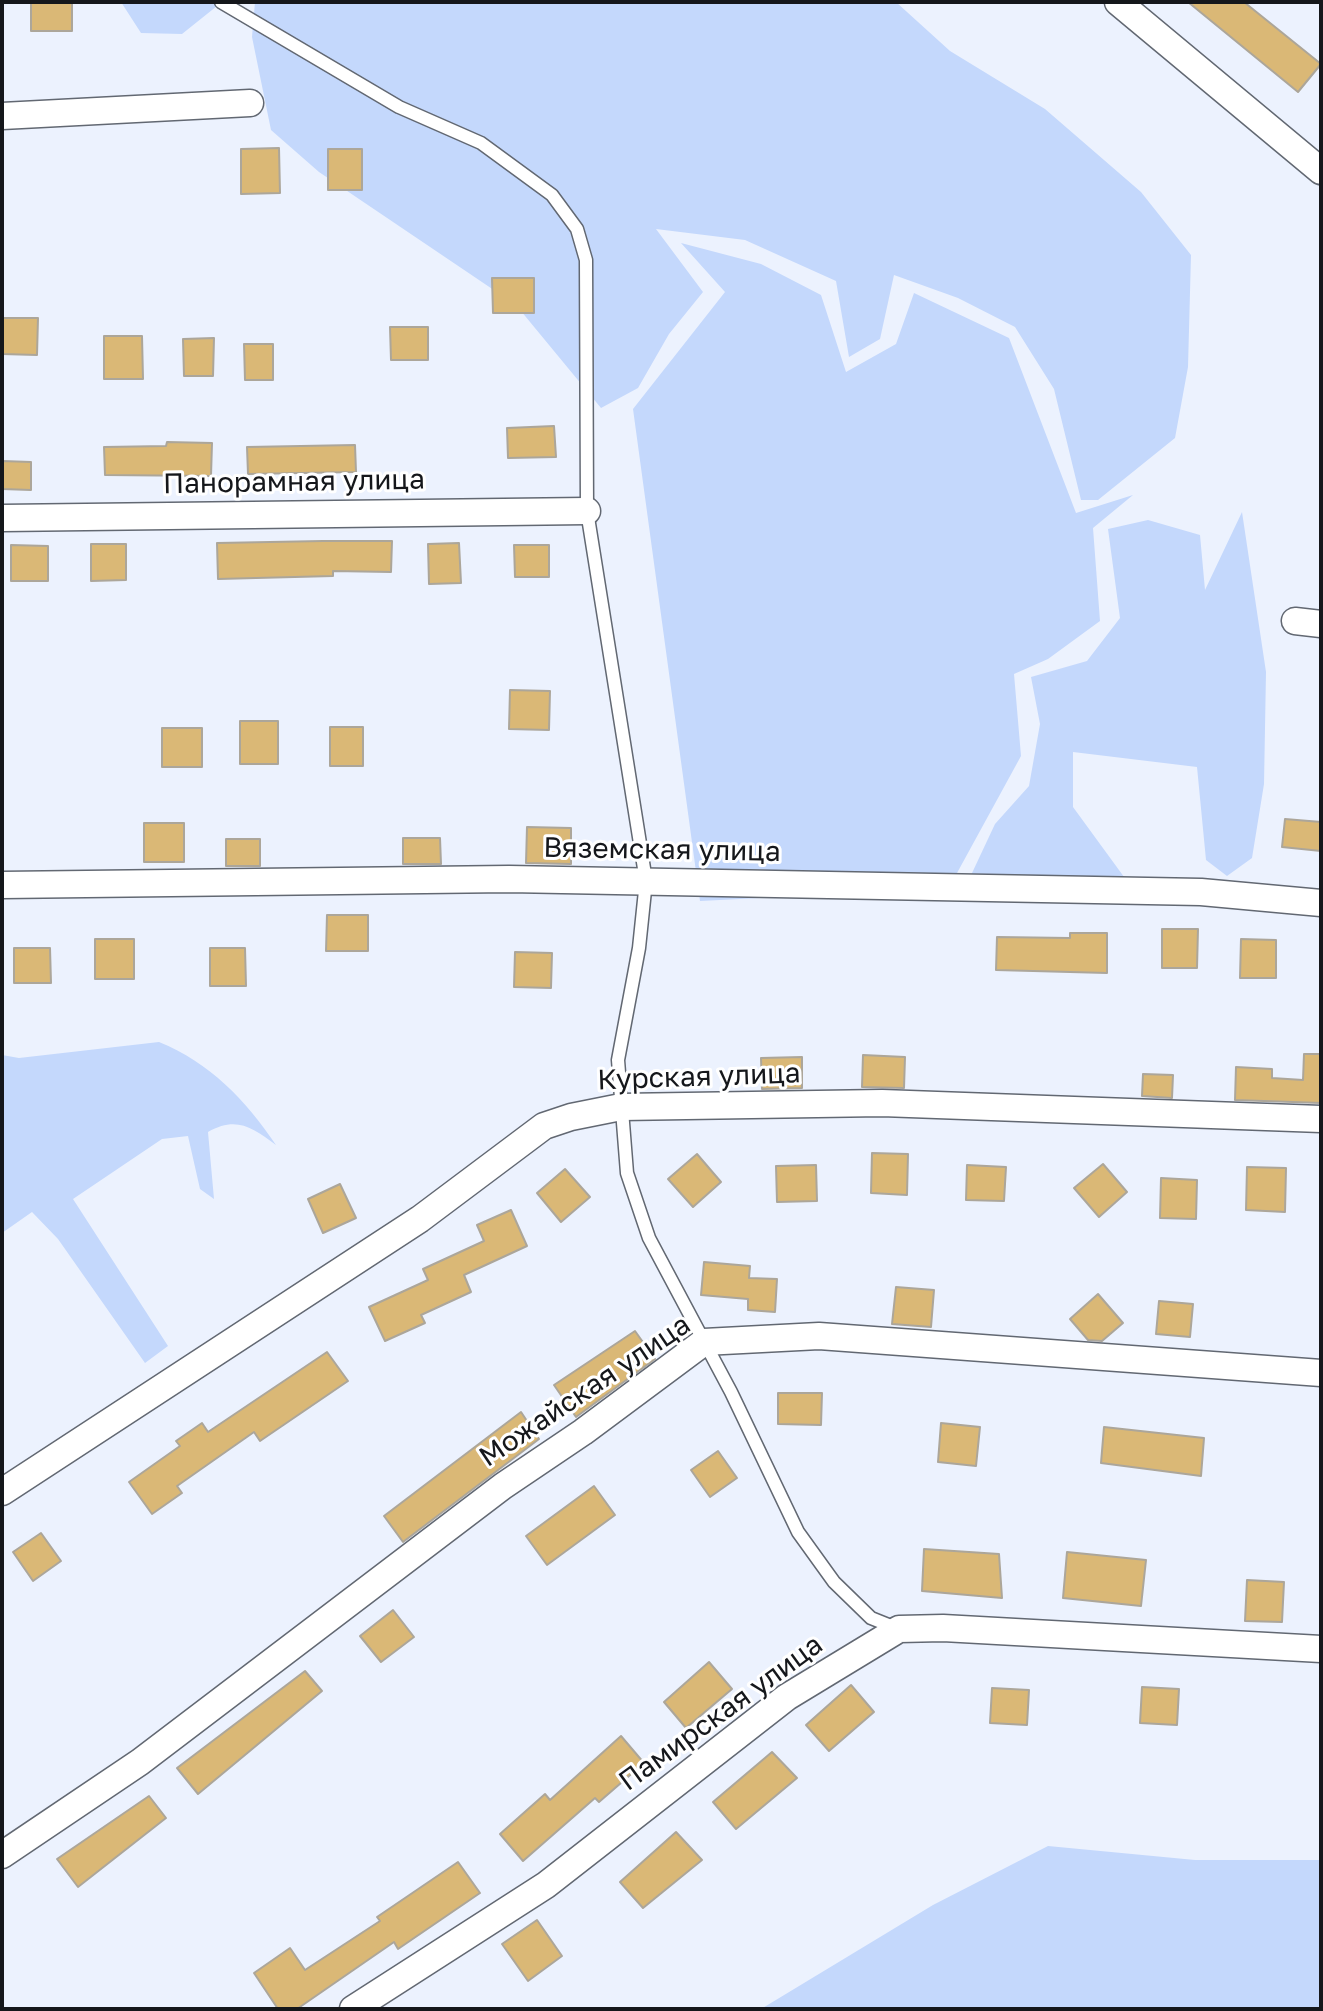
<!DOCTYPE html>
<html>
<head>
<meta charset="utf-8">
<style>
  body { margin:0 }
  #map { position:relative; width:1323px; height:2011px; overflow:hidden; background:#ecf2fe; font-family:"Golos Text",sans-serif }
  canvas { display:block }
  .frame { position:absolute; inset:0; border:4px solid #15171b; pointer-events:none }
</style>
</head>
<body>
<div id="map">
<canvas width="1323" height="2011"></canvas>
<div class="frame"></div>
</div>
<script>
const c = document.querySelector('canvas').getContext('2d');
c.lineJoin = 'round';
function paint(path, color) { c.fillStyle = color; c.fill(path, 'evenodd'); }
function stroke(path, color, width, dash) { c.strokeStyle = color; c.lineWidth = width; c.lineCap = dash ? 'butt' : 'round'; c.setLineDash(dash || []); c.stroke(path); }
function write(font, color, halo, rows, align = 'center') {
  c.font = font + ' "Golos Text",sans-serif'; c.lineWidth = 6; c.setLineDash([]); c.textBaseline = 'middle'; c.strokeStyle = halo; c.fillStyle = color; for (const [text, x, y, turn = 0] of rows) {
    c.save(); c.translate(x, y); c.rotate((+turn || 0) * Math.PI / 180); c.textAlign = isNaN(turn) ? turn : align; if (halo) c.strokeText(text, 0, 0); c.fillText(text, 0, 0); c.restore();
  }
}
paint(new Path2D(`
  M 121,2 L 222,2 L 182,34 L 141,33 Z
  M 255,2 L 896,2 L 950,51 L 1045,109 L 1141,192 L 1191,255 L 1188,367 L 1175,438 L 1098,500 L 1081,500 L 1054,389 L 1015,327 L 958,298 L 894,275 L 880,339 L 849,357 L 836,281 L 745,240 L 656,229 L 703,292 L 669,334 L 638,388 L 601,408 L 516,305 L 319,172 L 271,130 L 252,37 Z
  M 681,243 L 761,264 L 821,295 L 846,372 L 896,344 L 914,293 L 1009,338 L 1076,513 L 1133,495 L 1093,528 L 1100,621 L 1048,659 L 1014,674 L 1021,756 L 951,884 L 920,890 L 700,901 L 633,409 L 725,292 Z
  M 1242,512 L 1266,672 L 1264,784 L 1252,858 L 1227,876 L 1206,860 L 1197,767 L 1073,752 L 1073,807 L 1135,892 L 965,888 L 995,824 L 1029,786 L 1040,724 L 1031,677 L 1087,661 L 1120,618 L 1108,529 L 1148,520 L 1200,535 L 1205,590 Z
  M 159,1042 C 210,1063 245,1099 276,1145 C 252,1127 236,1116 208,1132 L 214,1199 L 200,1189 L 188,1136 L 162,1139 L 73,1199 L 168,1346 L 145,1363 L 58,1239 L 32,1212 L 2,1233 L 2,1055 L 19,1058 Z
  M 1048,1846 L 1195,1860 L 1321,1860 L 1321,2009 L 761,2009 L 933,1905 Z`), '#c4d8fc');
const building = new Path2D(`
  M 31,2 L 72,2 L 72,31 L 31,31 Z
  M 1188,2 L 1244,2 L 1321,64 L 1298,92 Z
  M 279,148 L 280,193 L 241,194 L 241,149 Z
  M 328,149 L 362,149 L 362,190 L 328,190 Z
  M 492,278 L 534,278 L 534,313 L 493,313 Z
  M 2,318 L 38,318 L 37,355 L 2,354 Z
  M 390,327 L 428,327 L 428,360 L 391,360 Z
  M 104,336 L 142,336 L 143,379 L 104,379 Z
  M 214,338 L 213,376 L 184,376 L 183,339 Z
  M 244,344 L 273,344 L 273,380 L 245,380 Z
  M 554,426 L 556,457 L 508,458 L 507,428 Z
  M 167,442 L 212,443 L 211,476 L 105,475 L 104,447 L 166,446 Z
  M 355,445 L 356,472 L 248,474 L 247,447 Z
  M 2,461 L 31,462 L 31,490 L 2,489 Z
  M 323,541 L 392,541 L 391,572 L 333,571 L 333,576 L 218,579 L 217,543 Z
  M 459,543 L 461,583 L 429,584 L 428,544 Z
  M 91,544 L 126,544 L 126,580 L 91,581 Z
  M 11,545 L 48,546 L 48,581 L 11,581 Z
  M 514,545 L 549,545 L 549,577 L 515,577 Z
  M 510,690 L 550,691 L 549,730 L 509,729 Z
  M 240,721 L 278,721 L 278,764 L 240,764 Z
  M 330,727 L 363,727 L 363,766 L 330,766 Z
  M 162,728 L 202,728 L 202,767 L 162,767 Z
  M 1285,819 L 1321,822 L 1321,851 L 1282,847 Z
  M 144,823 L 184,823 L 184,862 L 144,862 Z
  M 527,827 L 571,828 L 571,864 L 526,863 Z
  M 403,838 L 440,838 L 441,864 L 403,864 Z
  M 226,839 L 260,839 L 260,866 L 226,866 Z
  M 327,915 L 368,915 L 368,951 L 326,951 Z
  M 1162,929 L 1198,929 L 1197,968 L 1162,968 Z
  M 1070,933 L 1107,933 L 1107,973 L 996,970 L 997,937 L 1070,938 Z
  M 95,939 L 134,939 L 134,979 L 95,979 Z
  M 1241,939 L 1276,940 L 1276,978 L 1240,978 Z
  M 14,948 L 50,948 L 51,983 L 14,983 Z
  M 210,948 L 245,948 L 246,986 L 210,986 Z
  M 515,952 L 552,953 L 551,988 L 514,987 Z
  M 1304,1054 L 1321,1054 L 1321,1103 L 1235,1100 L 1236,1067 L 1272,1069 L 1272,1078 L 1303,1080 Z
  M 863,1055 L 905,1057 L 904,1088 L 862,1087 Z
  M 802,1057 L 802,1088 L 762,1089 L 761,1058 Z
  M 1143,1074 L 1173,1075 L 1172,1098 L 1142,1096 Z
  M 872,1153 L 908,1154 L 907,1195 L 871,1193 Z
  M 697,1154 L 721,1182 L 693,1207 L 668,1179 Z
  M 1103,1164 L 1127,1192 L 1099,1217 L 1074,1188 Z
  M 816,1165 L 817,1201 L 777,1202 L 776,1166 Z
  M 967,1165 L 1006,1167 L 1004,1201 L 966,1200 Z
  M 1247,1167 L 1286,1168 L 1285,1212 L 1246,1210 Z
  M 565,1169 L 590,1197 L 561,1222 L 537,1193 Z
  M 1161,1178 L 1197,1180 L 1196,1219 L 1160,1218 Z
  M 340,1184 L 356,1218 L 323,1233 L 308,1199 Z
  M 511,1210 L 527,1246 L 464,1275 L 471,1292 L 421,1315 L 425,1323 L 385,1341 L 369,1307 L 428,1280 L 423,1269 L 484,1241 L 477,1225 Z
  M 704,1262 L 750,1266 L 749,1278 L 777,1279 L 775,1312 L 748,1310 L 748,1299 L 701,1295 Z
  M 896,1287 L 934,1290 L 931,1327 L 892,1324 Z
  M 1098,1294 L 1123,1323 L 1102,1341 L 1088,1340 L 1070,1319 Z
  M 1159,1301 L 1193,1304 L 1190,1337 L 1156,1334 Z
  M 635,1331 L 655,1359 L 576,1417 L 554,1385 Z
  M 327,1352 L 348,1381 L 260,1441 L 254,1432 L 177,1486 L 182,1493 L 152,1514 L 129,1482 L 180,1446 L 176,1441 L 202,1423 L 208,1432 Z
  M 778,1393 L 822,1393 L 821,1425 L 778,1424 Z
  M 521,1412 L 539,1439 L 403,1542 L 384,1516 Z
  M 941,1423 L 980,1427 L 976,1466 L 938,1462 Z
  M 1104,1427 L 1204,1438 L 1201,1476 L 1101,1463 Z
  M 718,1451 L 737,1478 L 710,1497 L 691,1470 Z
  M 594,1486 L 615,1515 L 547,1565 L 526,1536 Z
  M 41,1533 L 61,1561 L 33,1581 L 13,1552 Z
  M 924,1549 L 999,1554 L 1002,1598 L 922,1591 Z
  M 1067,1552 L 1146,1560 L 1141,1606 L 1063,1598 Z
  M 1247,1580 L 1284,1582 L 1282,1622 L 1245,1621 Z
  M 393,1610 L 414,1637 L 381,1662 L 360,1636 Z
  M 709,1662 L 732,1689 L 686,1728 L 664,1702 Z
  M 305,1671 L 322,1691 L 198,1794 L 177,1768 Z
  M 851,1685 L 874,1712 L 829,1751 L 806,1725 Z
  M 1142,1687 L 1179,1689 L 1177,1725 L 1140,1723 Z
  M 992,1688 L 1029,1690 L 1027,1725 L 990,1723 Z
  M 621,1736 L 644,1763 L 599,1802 L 595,1798 L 523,1861 L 500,1834 L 545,1794 L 550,1800 Z
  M 772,1752 L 797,1778 L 736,1829 L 713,1802 Z
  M 149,1796 L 166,1818 L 78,1887 L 57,1859 Z
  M 676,1832 L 702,1860 L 643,1908 L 620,1882 Z
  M 458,1862 L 480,1893 L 398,1949 L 394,1942 L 297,2009 L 278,2009 L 254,1973 L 290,1948 L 305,1970 L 380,1921 L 377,1917 Z
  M 537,1920 L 562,1956 L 528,1981 L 502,1944 Z`);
paint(building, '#dab876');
stroke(building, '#aca69a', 2);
const lane = new Path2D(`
  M 221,2 L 399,107 L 481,143 L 552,195 L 577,229 L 586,260 L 587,511 L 646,881 L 639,948 L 618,1060 L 627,1173 L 649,1238 L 731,1392 L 798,1532 L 834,1582 L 871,1618 L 896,1628`);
const street = new Path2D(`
  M 1118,2 L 1321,171
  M 2,116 L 250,103
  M 2,518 L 587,511
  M 1295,621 L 1321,624
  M 2,885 L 509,879 L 1201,892 L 1321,903
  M 2,1492 L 420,1219 L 544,1126 L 571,1117 L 621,1107 L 882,1103 L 1321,1119
  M 2,1855 L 140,1762 L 503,1486 L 583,1432 L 704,1342 L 819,1336 L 1321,1373
  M 353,2009 L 546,1885 L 787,1697 L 899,1629 L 943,1628 L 1321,1649`);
stroke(lane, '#626872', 15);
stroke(street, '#626872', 29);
stroke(lane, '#fff', 12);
stroke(street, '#fff', 26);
write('28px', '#15171b', '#fff', [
  ["Панорамная улица",294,482,-1],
  ["Вяземская улица",662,850,1],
  ["Курская улица",699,1077,-2],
  ["Можайская улица",585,1391,-34],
  ["Памирская улица",721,1713,-36]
]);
</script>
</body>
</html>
